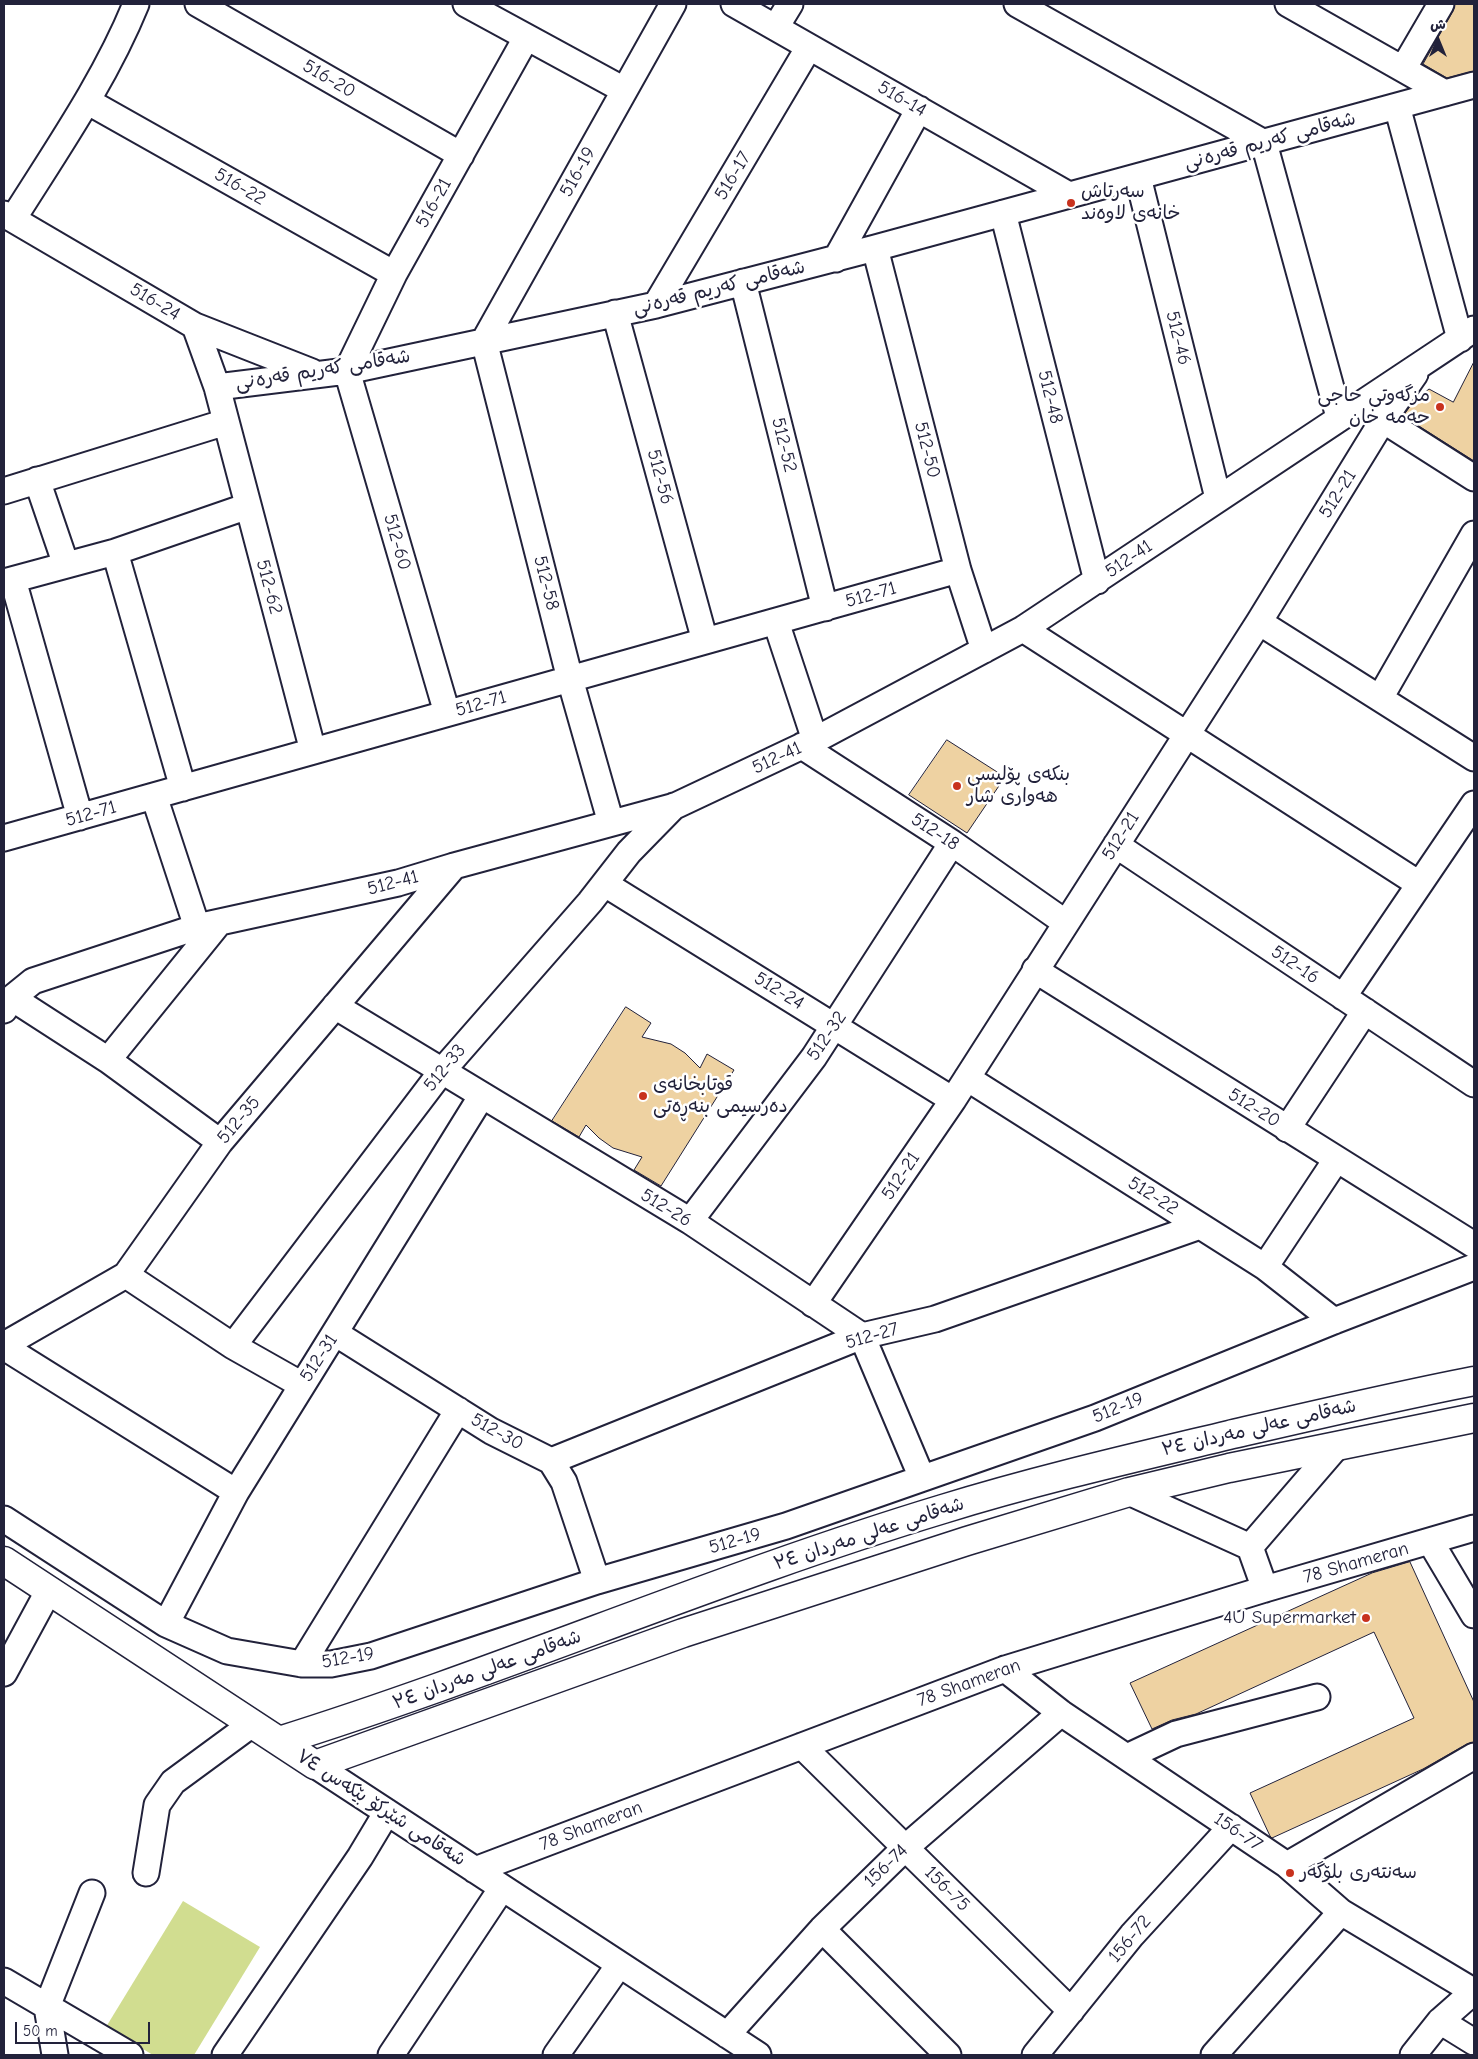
<!DOCTYPE html>
<html>
<head>
<meta charset="utf-8">
<style>
  body { margin:0 }
  #map { position:relative; width:1478px; height:2059px; overflow:hidden; background:#fff; font-family:"Comic Neue","Playpen Sans Arabic",sans-serif }
  canvas { display:block }
  .frame { position:absolute; inset:0; border:5px solid #22223b; pointer-events:none }
  .north { position:absolute; left:1413px; top:15px; width:50px; height:50px; -webkit-text-stroke:4px #fff; paint-order:stroke; rotate:0deg; font-size:14px; font-weight:700; line-height:20px; text-align:center; color:#22223b }
  .north::after { content:''; display:block; margin:auto; width:18px; height:22px; background:#22223b; clip-path:polygon(50% 0,100% 100%,50% 72%,0 100%) }
  .scale { position:absolute; left:15px; top:2022px; width:135px; height:22px; box-sizing:border-box; border:2px solid #22223b; border-top:0; padding-left:6px; font-size:15px; line-height:18px; white-space:nowrap; color:#22223b; -webkit-text-stroke:4px #fff; paint-order:stroke }
</style>
</head>
<body>
<div id="map">
<canvas width="1478" height="2059"></canvas>
<div class="frame"></div>
<div class="north">ش</div>
<div class="scale">50 m</div>
</div>
<script>
const c = document.querySelector('canvas').getContext('2d');
c.lineJoin = 'round';
function paint(path, color) { c.fillStyle = color; c.fill(path, 'evenodd'); }
function stroke(path, color, width, dash) { c.strokeStyle = color; c.lineWidth = width; c.lineCap = dash ? 'butt' : 'round'; c.setLineDash(dash || []); c.stroke(path); }
function write(font, color, halo, rows, align = 'center') {
  c.font = font + ' "Comic Neue","Playpen Sans Arabic",sans-serif'; c.lineWidth = 5; c.setLineDash([]); c.textBaseline = 'middle'; c.strokeStyle = halo; c.fillStyle = color; for (const [text, x, y, turn = 0] of rows) {
    c.save(); c.translate(x, y); c.rotate((+turn || 0) * Math.PI / 180); c.textAlign = isNaN(turn) ? turn : align; if (halo) c.strokeText(text, 0, 0); c.fillText(text, 0, 0); c.restore();
  }
}
paint(new Path2D(`
  M 183,1901 L 260,1947 L 194,2055 L 153,2055 L 106,2027 Z`), '#d1dd90');
const building = new Path2D(`
  M 1455,4 L 1474,4 L 1474,71 L 1447,78 L 1423,64 L 1453,11 Z
  M 1474,362 L 1474,461 L 1403,416 L 1414,401 L 1429,389 L 1453,402 Z
  M 947,740 L 1005,777 L 967,833 L 909,795 Z
  M 626,1007 L 651,1023 L 642,1037 L 671,1044 L 685,1053 L 700,1068 L 707,1054 L 734,1070 L 661,1186 L 634,1170 L 642,1157 L 613,1148 L 599,1138 L 586,1125 L 579,1137 L 552,1121 Z
  M 1410,1562 L 1474,1702 L 1474,1742 L 1467,1744 L 1423,1769 L 1272,1838 L 1270,1836 L 1250,1793 L 1414,1718 L 1374,1632 L 1196,1714 L 1172,1720 L 1152,1729 L 1130,1683 L 1372,1573 Z`);
paint(building, '#eed2a2');
stroke(building, '#22223b', 1);
const minor = new Path2D(`
  M 198,4 L 461,155
  M 466,4 L 624,90
  M 734,4 L 1069,195
  M 1017,4 L 1264,143 L 1339,417
  M 1288,4 L 1445,93
  M 776,27 L 790,4
  M 1403,69 L 1441,4
  M 87,101 L 394,274
  M 1397,106 L 1460,339
  M 1138,177 L 1218,498
  M 1003,213 L 1097,581
  M 4,214 L 195,326 L 312,372
  M 13,219 C 57,149 105,80 136,4
  M 875,248 L 958,570 L 984,650
  M 836,259 L 919,109
  M 743,282 L 825,608
  M 656,305 L 809,47
  M 615,313 L 705,641
  M 195,326 L 217,387 L 313,751
  M 217,387 L 347,371 L 656,305 L 875,248 L 1474,85
  M 1383,420 L 1474,478
  M 37,480 L 66,565
  M 4,491 L 226,422
  M 115,552 L 183,788
  M 13,580 L 80,817
  M 4,582 L 115,552 L 248,506
  M 776,622 L 815,740
  M 1259,622 L 1474,758
  M 1023,629 L 1419,884
  M 1380,698 L 1474,534
  M 447,713 L 347,371 L 394,274 L 526,38
  M 802,746 L 952,843 L 1066,923
  M 154,796 L 197,927
  M 611,823 L 570,679 L 484,341 L 673,4
  M 4,838 L 958,570
  M 1116,845 L 1474,1084
  M 605,884 L 953,1100
  M 1035,970 L 1474,1245
  M 1343,997 L 1474,804
  M 12,998 L 108,1060 L 220,1142
  M 335,1006 L 690,1221 L 862,1336 L 922,1478
  M 4,1010 L 12,998 L 33,981 L 197,927 L 398,883 L 454,866 L 675,806 L 815,740 L 1023,629 L 1474,329
  M 108,1060 L 218,924
  M 967,1078 L 1265,1267 L 1334,1321
  M 1287,1129 L 1365,1011
  M 690,1221 L 814,1057 L 952,843
  M 1265,1267 L 1336,1160
  M 126,1275 L 233,1346 L 302,1385
  M 813,1304 L 953,1100 L 1259,622 L 1383,420 L 1415,374
  M 335,1333 L 491,1431 L 551,1461 L 564,1482 L 597,1581
  M 4,1345 L 126,1275 L 220,1142 L 454,866
  M 233,1346 L 442,1071 L 590,902 L 629,852 L 674,806
  M 4,1347 L 236,1492
  M 551,1461 L 862,1336 L 935,1319 L 1200,1226
  M 1129,1492 L 1250,1547 L 1265,1589
  M 4,1519 L 166,1624 L 227,1651 L 302,1664 L 331,1664 L 371,1656 L 597,1581 L 786,1526 L 1095,1418 L 1334,1321 L 1474,1267
  M 1430,1541 L 1474,1615
  M 1250,1547 L 1337,1446
  M 166,1624 L 236,1492 L 481,1097
  M 302,1664 L 458,1410
  M 1005,1669 L 1061,1713 L 1287,1865 L 1341,1912 L 1473,1991
  M 4,1673 L 49,1590
  M 802,1746 L 1071,2011
  M 1127,1757 L 1176,1734 L 1317,1697
  M 315,1765 L 758,2055
  M 1287,1865 L 1474,1756
  M 475,1870 L 1005,1669 L 1265,1589 L 1474,1528
  M 146,1873 L 157,1805 L 173,1782 L 252,1724
  M 822,1929 L 948,2055
  M 4,1981 L 130,2055
  M 1440,2021 L 1474,2042
  M 727,2035 L 822,1929 L 905,1848 L 1061,1713
  M 55,2055 L 47,2007 L 92,1893
  M 225,2055 L 360,1857 L 387,1812
  M 391,2055 L 502,1888
  M 556,2055 L 619,1965
  M 1035,2055 L 1132,1935 L 1231,1827
  M 1214,2055 L 1341,1912
  M 1413,2055 L 1440,2021 L 1474,1991`);
const major = new Path2D(`
  M 4,1561 L 315,1765 L 683,1633 L 967,1541 L 1129,1492 L 1229,1468 L 1474,1418
  M 279,1741 C 503,1671 718,1577 943,1509 C 1037,1480 1133,1458 1229,1435 C 1311,1416 1392,1397 1474,1381`);
stroke(minor, '#22223b', 29);
stroke(major, '#22223b', 31);
stroke(minor, '#fff', 25);
stroke(major, '#fff', 28);
for (const [x, y, r, color] of [
  [1071,203,5,"#c8321e"],
  [1440,407,5,"#c8321e"],
  [957,786,5,"#c8321e"],
  [643,1096,5,"#c8321e"],
  [1366,1618,5,"#c8321e"],
  [1290,1873,5,"#c8321e"]
]) { const dot = new Path2D(); dot.arc(x, y, r, 0, 2 * Math.PI); c.fillStyle = color; c.fill(dot); stroke(dot, '#fff', 2); }
write('19px', '#22223b', '#fff', [
  ["516-20",329,79,30],
  ["516-14",902,99,30],
  ["شەقامی کەریم قەرەنی",1270,141,-15],
  ["516-19",578,172,-61],
  ["516-17",733,176,-59],
  ["516-22",240,187,30],
  ["516-21",434,203,-61],
  ["شەقامی کەریم قەرەنی",719,288,-14],
  ["516-24",155,302,31],
  ["512-46",1178,338,76],
  ["شەقامی کەریم قەرەنی",323,370,-9],
  ["512-48",1050,397,76],
  ["512-52",784,445,76],
  ["512-50",927,450,76],
  ["512-56",660,477,75],
  ["512-21",1338,494,-58],
  ["512-60",397,542,74],
  ["512-41",1129,559,-34],
  ["512-58",546,583,76],
  ["512-62",269,587,75],
  ["512-71",871,595,-16],
  ["512-71",481,704,-16],
  ["512-41",777,758,-25],
  ["512-71",91,814,-16],
  ["512-18",935,832,33],
  ["512-21",1121,836,-58],
  ["512-41",393,883,-15],
  ["512-16",1295,965,34],
  ["512-24",779,991,32],
  ["512-32",827,1036,-56],
  ["512-33",445,1068,-51],
  ["512-20",1254,1108,32],
  ["512-35",239,1120,-50],
  ["512-21",901,1176,-56],
  ["512-22",1153,1196,32],
  ["512-26",666,1208,31],
  ["512-27",872,1336,-16],
  ["512-31",319,1358,-57],
  ["512-19",1118,1408,-22],
  ["شەقامی عەلی مەردان ٣٤",1259,1428,-13],
  ["512-30",497,1432,29],
  ["شەقامی عەلی مەردان ٣٤",869,1534,-18],
  ["512-19",735,1541,-16],
  ["78 Shameran",1356,1563,-16],
  ["512-19",348,1658,-10],
  ["شەقامی عەلی مەردان ٣٤",487,1670,-20],
  ["78 Shameran",969,1683,-20],
  ["شەقامی شێرکۆ بێکەس ٧٤",381,1808,33],
  ["78 Shameran",591,1826,-21],
  ["156-77",1238,1832,34],
  ["156-74",886,1866,-44],
  ["156-75",947,1889,45],
  ["156-72",1130,1939,-50]
]);
write('19px', '#22223b', '#fff', [
  ["سەرتاش",1081,192],
  ["خانەی لاوەند",1081,214],
  ["مزگەوتی حاجی",1430,396,"right"],
  ["حەمە خان",1430,418,"right"],
  ["بنکەی پۆلیسی",967,775],
  ["هەواری شار",967,797],
  ["قوتابخانەی",653,1085],
  ["دەرسیمی بنەڕەتی",653,1107],
  ["4U Supermarket",1356,1618,"right"],
  ["سەنتەری بلۆگەر",1300,1873]
], 'left');
</script>
</body>
</html>
